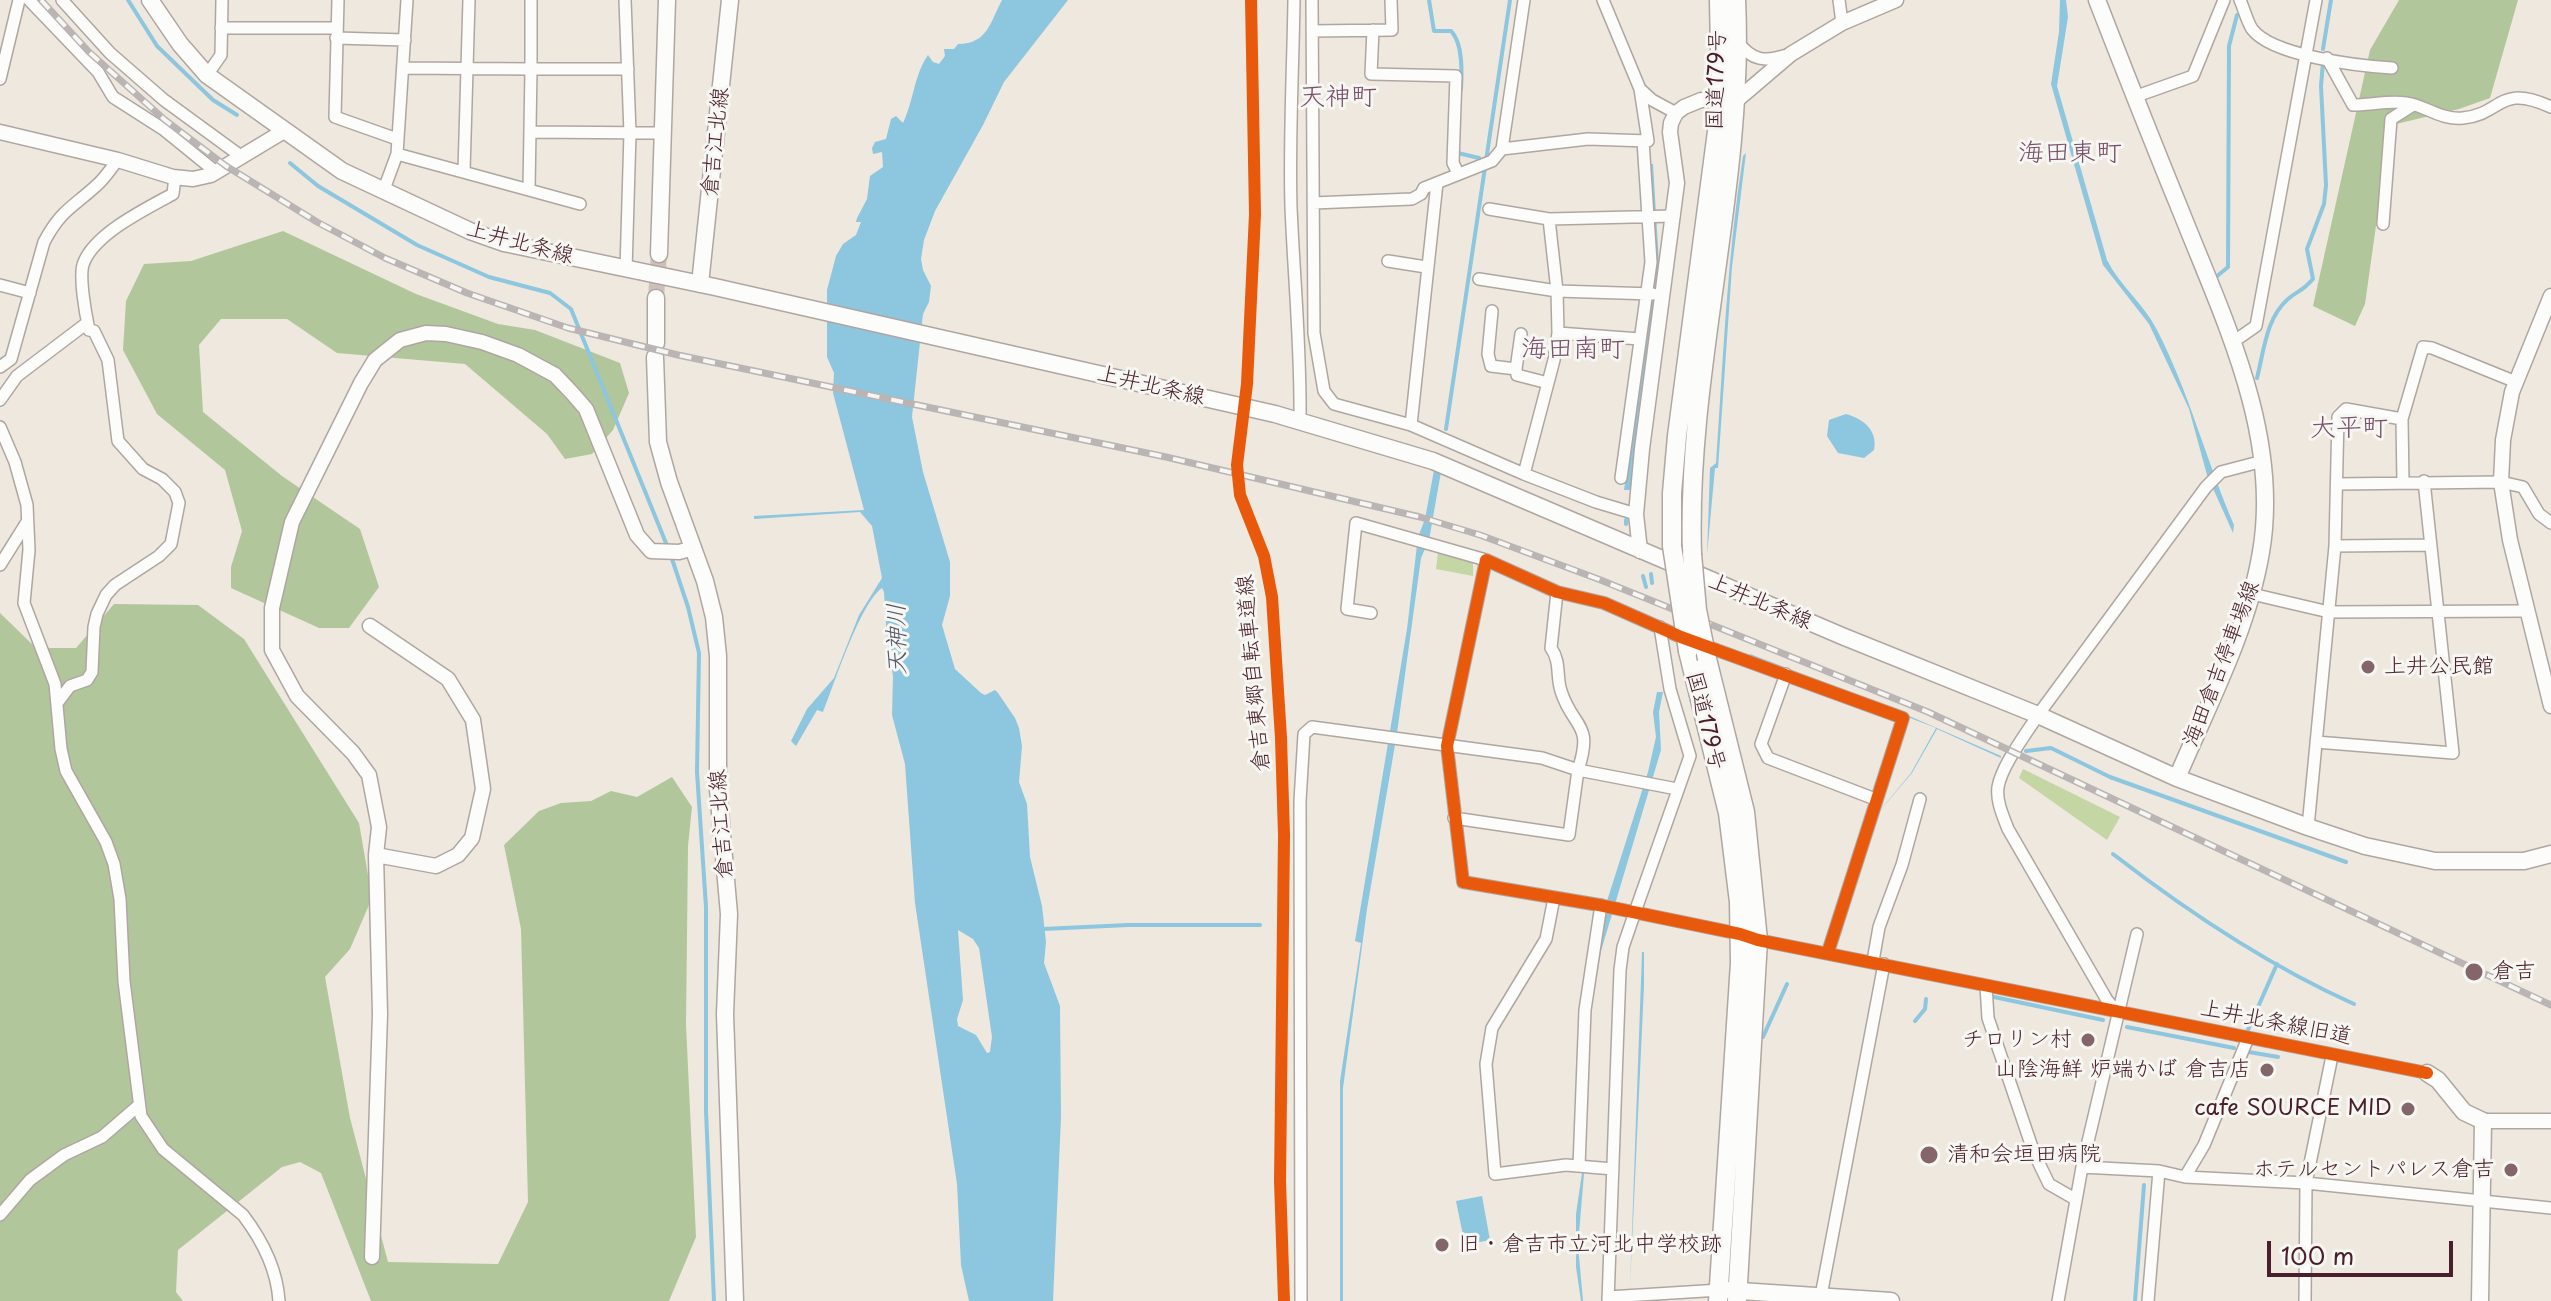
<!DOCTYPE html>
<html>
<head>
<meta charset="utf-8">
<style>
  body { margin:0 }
  #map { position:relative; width:2551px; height:1301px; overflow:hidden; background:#eee8de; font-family:"Playpen Sans",sans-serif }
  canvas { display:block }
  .scale { position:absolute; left:2267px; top:1241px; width:186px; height:36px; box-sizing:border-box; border:4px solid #4a1f2b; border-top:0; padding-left:10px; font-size:24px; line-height:28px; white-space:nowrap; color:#4a1f2b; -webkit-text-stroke:6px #f6f6f2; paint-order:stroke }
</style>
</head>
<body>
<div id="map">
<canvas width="2551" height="1301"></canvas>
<div class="scale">100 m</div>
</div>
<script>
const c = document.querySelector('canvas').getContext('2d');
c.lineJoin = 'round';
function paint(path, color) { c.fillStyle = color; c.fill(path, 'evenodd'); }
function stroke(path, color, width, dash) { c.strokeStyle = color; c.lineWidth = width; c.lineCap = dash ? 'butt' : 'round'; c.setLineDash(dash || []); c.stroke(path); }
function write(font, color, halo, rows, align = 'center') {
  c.font = font + ' "Playpen Sans","Klee One",sans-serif'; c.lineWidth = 6; c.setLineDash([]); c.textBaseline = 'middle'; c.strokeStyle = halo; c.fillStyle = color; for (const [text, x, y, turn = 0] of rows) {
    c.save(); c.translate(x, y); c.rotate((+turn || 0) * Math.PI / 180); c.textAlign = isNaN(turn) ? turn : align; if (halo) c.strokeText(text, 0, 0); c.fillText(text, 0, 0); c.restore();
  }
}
paint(new Path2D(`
  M 1438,552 L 1473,561 L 1473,576 L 1436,569 Z
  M 2023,769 L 2120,817 L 2107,840 L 2019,778 Z`), '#c3d6a3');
paint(new Path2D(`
  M 2399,0 L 2518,0 L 2490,98 L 2459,109 L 2396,124 L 2381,190 L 2365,304 L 2355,326 L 2313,306 L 2370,50 Z
  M 283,231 L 416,294 L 498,324 L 535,330 L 620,363 L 629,393 L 613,430 L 592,454 L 565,459 L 547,434 L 465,364 L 337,353 L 287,319 L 221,319 L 199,345 L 203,412 L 282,476 L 360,529 L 379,587 L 349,628 L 319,628 L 231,588 L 231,567 L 242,531 L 225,470 L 157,414 L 123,350 L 126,301 L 144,264 L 191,261 Z
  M 114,604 L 198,605 L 244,639 L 359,823 L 372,898 L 350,949 L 325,977 L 350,1118 L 388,1262 L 498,1264 L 528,1202 L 521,929 L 504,845 L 539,811 L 561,803 L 591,801 L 611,791 L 637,797 L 672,777 L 692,807 L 688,846 L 686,1025 L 696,1237 L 669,1301 L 371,1301 L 321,1173 L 300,1162 L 282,1167 L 178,1250 L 176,1292 L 183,1301 L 0,1301 L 0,613 L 36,648 L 76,648 Z`), '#b1c79b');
paint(new Path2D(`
  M 1002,0 L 1068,0 L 1004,82 L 983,125 L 935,211 L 924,240 L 921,259 L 923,270 L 931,286 L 929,302 L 923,314 L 912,417 L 923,472 L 950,562 L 950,596 L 942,625 L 955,669 L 981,693 L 985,695 L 995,690 L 998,693 L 1015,718 L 1019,728 L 1022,746 L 1019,782 L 1027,804 L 1030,857 L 1042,906 L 1046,942 L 1044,963 L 1060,1006 L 1061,1117 L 1053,1301 L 969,1301 L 961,1265 L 957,1184 L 915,903 L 905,764 L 892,715 L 893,676 L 887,640 L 884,592 L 882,588 C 860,603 834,685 823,712 L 817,710 L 796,746 L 791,741 L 807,709 L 834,678 L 859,615 L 882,578 L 872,526 L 860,512 L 754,519 L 754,516 L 864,510 L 833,393 L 834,373 L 827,357 L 827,290 L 836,256 L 843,244 L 856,235 L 861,222 L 856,222 L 857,218 L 867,199 L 870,176 L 883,167 L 882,152 L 873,154 L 872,148 L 875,142 L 886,139 L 891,119 L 896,116 L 903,123 C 914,100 914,75 928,55 L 933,62 L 939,64 L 945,56 L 944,49 L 954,49 L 958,44 C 987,44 990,23 1002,0 ZM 958,930 L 973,939 L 979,948 L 992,1037 L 990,1052 L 987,1053 L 976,1035 L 958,1026 L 957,1019 L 963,1000 Z
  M 2060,0 L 2066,0 L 2068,17 L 2057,86 L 2107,260 C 2120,286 2144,304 2157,330 C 2189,392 2206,460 2234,525 L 2233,533 L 2207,475 L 2189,409 L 2149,324 L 2103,265 L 2051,84 L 2059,32 Z
  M 1746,153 L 1732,267 L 1718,468 L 1715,468 L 1707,555 L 1710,468 L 1716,463 C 1723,361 1727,258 1743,156 Z
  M 1649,164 L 1653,164 L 1659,263 L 1631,490 L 1624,490 L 1654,265 Z
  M 1846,414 C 1864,419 1878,431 1874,450 L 1864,458 L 1838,453 L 1827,436 L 1829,420 Z
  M 1434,470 L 1441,472 L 1429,540 L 1421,558 L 1397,733 L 1367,909 L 1343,1088 L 1343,1301 L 1340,1301 L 1340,1081 L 1361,943 L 1355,941 L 1407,629 L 1418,537 L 1425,519 Z
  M 1750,654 L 1884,705 L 2001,756 L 2001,758 L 1937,729 L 1912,773 L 1873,819 L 1911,773 L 1936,728 L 1749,656 Z
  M 1657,692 L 1663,692 L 1659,712 L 1661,750 L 1601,951 L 1591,1012 L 1585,1162 L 1578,1245 L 1583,1301 L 1581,1301 L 1576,1267 L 1576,1214 L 1582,1173 L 1589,1011 L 1607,901 L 1648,772 L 1656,737 L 1653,712 Z
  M 1642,952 L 1644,952 L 1644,986 L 1630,1287 Z
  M 1482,1196 L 1490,1240 L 1465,1245 L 1456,1201 Z`), '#8dc6df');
stroke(new Path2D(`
  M 128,0 L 157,46 L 213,100 L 237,115
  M 1429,0 L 1434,31 L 1451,31 C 1463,43 1462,72 1461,89
  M 2323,49 L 2331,0
  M 1458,153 L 1479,158
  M 290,163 L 318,186 L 417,245 L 489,277 L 550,293 L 571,309 L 668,548
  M 2216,277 L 2228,267 L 2229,46 L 2237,15
  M 2257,378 C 2264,351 2266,318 2288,299 C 2297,291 2302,292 2313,279 L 2307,249 L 2324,204 L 2326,185 L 2321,86 L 2323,62
  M 1446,429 L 1510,0
  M 1626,520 L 1626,524
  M 671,556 L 688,607 L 699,653 L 697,772 L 706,907 L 706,1111 L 714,1301
  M 1651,574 L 1652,583
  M 1643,576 L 1646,587
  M 2026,751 L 2051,748 L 2110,777 L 2346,862
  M 2113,854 C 2188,912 2267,965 2354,1004
  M 1043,929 L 1128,925 L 1260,925
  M 1994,997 L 2103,1020
  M 1915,1021 L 1925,1009 L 1926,999
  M 2127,1027 L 2234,1048
  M 2247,1032 L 2277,964
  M 1763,1037 L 1787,984
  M 2243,1051 L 2278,1057
  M 2135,1301 L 2144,1185`), '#8dc6df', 4);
stroke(new Path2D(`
  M 656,298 L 659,254`), '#cdc0ba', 16, [16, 8]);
const minor = new Path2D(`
  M 29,0 L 98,72 L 113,97 L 163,129 L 216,172
  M 62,0 L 110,53 L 164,100 L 242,157
  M 338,0 L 335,117 L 397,139
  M 531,0 L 531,69 L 628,69
  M 625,0 L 630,133 L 626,270
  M 1294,0 C 1293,69 1289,138 1291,207 C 1294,279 1301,349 1300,421
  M 1312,0 L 1314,333 L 1324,391 L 1334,404 L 1411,425 L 1524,474 L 1596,502 L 1636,514
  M 1603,0 L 1640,89 L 1652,100 L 1676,113
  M 1839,0 L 1842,23
  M 2240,0 C 2244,9 2247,21 2252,29 C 2272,56 2359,66 2392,68
  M 221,28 L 337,28
  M 1373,30 L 1371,74 L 1456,76 L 1453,163 L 1458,173
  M 1312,31 L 1392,30 L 1391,0
  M 336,38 L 405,40
  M 1738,42 C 1752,61 1765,62 1787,55
  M 2327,58 L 2353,105 C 2372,105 2397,99 2415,105 C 2431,110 2445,120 2463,118 C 2503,114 2498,83 2551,107
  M 207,75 L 221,55 L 222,0
  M 0,79 L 19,0
  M 2134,97 L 2193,76 L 2224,0
  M 530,132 L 662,133
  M 1502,149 L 1588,139 L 1648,141 L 1640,89
  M 397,154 L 529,190 L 531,69 L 404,68
  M 464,171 L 469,0
  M 529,190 L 580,204
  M 383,192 L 397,154 L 407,0
  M 1313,203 L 1412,199 L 1421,194 L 1424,188 L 1492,161 L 1502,149 L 1524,0
  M 1489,209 L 1549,219 L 1674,216
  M 2383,224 L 2391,119 L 2413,105
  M 1388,261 L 1426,267
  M 1479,279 L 1557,291 L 1653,294
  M 0,285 L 30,293
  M 1492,311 L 1488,354 L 1491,366 L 1516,369 L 1517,375 L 1548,383
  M 1558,333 L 1640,339
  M 2233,342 L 2256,326 L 2316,0
  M 0,367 L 11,359 L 44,242 C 61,210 72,208 97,185 C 105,178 111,168 118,160
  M 1516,369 L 1521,334
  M 0,400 L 17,376 L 87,323
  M 1411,425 L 1437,183
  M 0,427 L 15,462 L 27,505 L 29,550 L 24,603 L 55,684 L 61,749 L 66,771 L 106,842 L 114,864 L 120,899 L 124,981 L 141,1116 L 163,1149 L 243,1215 C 262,1240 277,1269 279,1301
  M 1524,474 L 1554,360 L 1558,333 L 1557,291 L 1549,219
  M 1621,478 L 1651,262 L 1643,141
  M 2403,483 L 2402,419 L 2423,347 L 2432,348 L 2516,382
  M 2338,484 L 2501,482 L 2523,487 L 2539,514 L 2551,523
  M 2335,546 L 2430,545
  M 0,565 L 27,522
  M 1557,592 L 1551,648 C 1561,662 1556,676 1561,691 C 1573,729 1594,722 1578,770 L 1677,789
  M 2252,594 L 2329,612 L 2526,611
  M 1371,613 L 1347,609 L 1356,523 L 1486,560
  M 1786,674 L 1761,744 L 1768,758 L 1875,799
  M 58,702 L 70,686 L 87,680 L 92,672 L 94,627 L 97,614 L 106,595 L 115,585 L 159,556 L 171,544 L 179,503 L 175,492 L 162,479 L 143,469 L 118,441 L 108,360 L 94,331 L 89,330 C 86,316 78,274 84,262 C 96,233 147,208 173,194 L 175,177
  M 2316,742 L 2453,753 L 2424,481
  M 2308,827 L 2335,546 L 2338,417 L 2346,409 L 2402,419
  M 1554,898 L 1546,939 L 1492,1028 L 1486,1064 L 1495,1174 L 1566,1165 L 1613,1169
  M 1828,952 L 1903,718 L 1681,637 L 1604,603 L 1557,592 L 1486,560 L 1447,746 L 1463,882 L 1599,905 L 1740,934 L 1758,940 L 2427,1073
  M 1873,961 L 1879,927 L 1902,865 L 1920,799
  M 1986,986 L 1988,1018 L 2034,1153 L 2049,1184 L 2075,1199
  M 2117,1012 L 2107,1000 L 2008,829 C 2003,816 1996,801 1998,787 C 2002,765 2026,734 2038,715 L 2206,487 L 2221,472 L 2263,461
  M 1579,1166 L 1585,1010 L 1601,905
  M 2082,1167 L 2159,1171 L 2185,1177 L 2306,1183 L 2551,1208
  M 2185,1177 L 2204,1145 L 2248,1038
  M 0,1215 L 30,1180 L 64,1155 L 102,1137 L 138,1106
  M 1608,1297 L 1720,1290
  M 1301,1301 L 1300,801 L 1304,734 L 1312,727 L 1542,758 L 1578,770 L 1569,835 L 1454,818
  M 1608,1301 L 1620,970 L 1623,947 L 1635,912 L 1690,756 L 1670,689 L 1660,627
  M 1820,1301 L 1884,964
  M 2058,1301 L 2082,1167 L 2137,934
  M 2148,1301 L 2159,1171
  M 2305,1301 L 2306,1183 L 2332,1056`);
const tertiary = new Path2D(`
  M 0,132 L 118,160 L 173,177 L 193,179 L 211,175 L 284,131
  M 2551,296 L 2512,392 L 2503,440 L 2501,482 L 2510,540 L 2551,706
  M 1640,551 L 1636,514 L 1642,449 L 1677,183 L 1670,132 L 1671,123 L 1676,113 L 1684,107 L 1701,100 L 1737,100 L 1791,54 L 1842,23 L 1896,0
  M 370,626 L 448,679 L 473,720 L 483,789 L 472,838 L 458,855 L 436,866 L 376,855
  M 2483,1121 L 2551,1121
  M 372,1257 L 380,1014 L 376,855 L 379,827 L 369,775 L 353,753 L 297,696 L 272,650 L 272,608 L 292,522 L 361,383 L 375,360 L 400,340 L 426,333 L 446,334 L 482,342 L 518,355 L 555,375 L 573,394 L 586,409 L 637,535 L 651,551 L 679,552 L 694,548`);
const secondary = new Path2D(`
  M 150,0 L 180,44 L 207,75 L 342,171 L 470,231 L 504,243 L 715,287 L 1275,414 L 1433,461 L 1842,636 L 2038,715 L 2177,778 L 2308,827 L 2365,846 L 2435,861 L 2524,861 L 2551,854
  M 2097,0 C 2125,72 2153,143 2182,214 C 2224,320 2281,435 2261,552 C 2248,630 2208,705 2177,778
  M 659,254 L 667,0
  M 700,284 L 730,0
  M 656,343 L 656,298
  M 655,357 L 658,442 L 669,482 L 705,581 L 714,617 L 718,656 L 718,789 L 729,914 L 725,1014 L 735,1301
  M 2427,1073 L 2438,1080 L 2464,1112 L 2483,1121 L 2480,1301
  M 1725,1290 L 1891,1301`);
const trunk = new Path2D(`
  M 1672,546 L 1672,493 L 1677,436 L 1721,101 L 1719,0
  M 1692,554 C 1686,368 1745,186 1736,0
  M 1688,651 L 1728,813 L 1739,902 L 1740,963 L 1718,1301
  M 1707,659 L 1745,812 L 1758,940 L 1737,1301`);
stroke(minor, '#afa6a2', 14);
stroke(tertiary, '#afa6a2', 17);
stroke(secondary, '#afa6a2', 19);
stroke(trunk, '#afa6a2', 21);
stroke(minor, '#fcfcfa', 11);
stroke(tertiary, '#fcfcfa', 14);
stroke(secondary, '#fcfcfa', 16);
stroke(trunk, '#fcfcfa', 18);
const rail = new Path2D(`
  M 41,0 L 89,52 L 165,120 L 226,166 L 317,222 L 385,258 L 467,293 L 568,328 L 678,355 L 1166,457 L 1420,517 L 1480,535 L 1598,579 L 1928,712 L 2551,1005`);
stroke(rail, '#bab4b4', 7);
stroke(rail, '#f6f6f2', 4, [12]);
const trunkBridge = new Path2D(`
  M 1672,546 L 1688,651
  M 1692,554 L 1697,610 L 1707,659`);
stroke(trunkBridge, '#afa6a2', 21, []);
stroke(trunkBridge, '#fcfcfa', 18);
stroke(new Path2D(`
  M 1251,0 L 1255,214 L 1247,384 L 1237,465 L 1240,495 L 1264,556 L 1272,597 L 1281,738 L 1284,835 L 1280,1181 L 1284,1301
  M 1828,952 L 1903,718 L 1681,637 L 1604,603 L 1557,592 L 1486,560 L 1447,746 L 1463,882 L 1599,905 L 1740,934 L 1758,940 L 2427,1073`), '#e8590c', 12);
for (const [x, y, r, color] of [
  [2368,667,8,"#83656a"],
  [2474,972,10,"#83656a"],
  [2088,1040,8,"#83656a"],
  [2267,1070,8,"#83656a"],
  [2408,1109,8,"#83656a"],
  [1929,1155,10,"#83656a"],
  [2511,1170,8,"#83656a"],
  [1442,1245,8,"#83656a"]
]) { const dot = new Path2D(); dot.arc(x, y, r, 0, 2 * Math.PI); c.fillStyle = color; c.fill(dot); stroke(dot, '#f6f6f2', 3); }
write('22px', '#4a1f2b', '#f6f6f2', [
  ["国道179号",1717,80,-88],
  ["倉吉江北線",716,142,-84],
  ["上井北条線",520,243,15],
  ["上井北条線",1151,386,13],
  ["上井北条線",1760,602,23],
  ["海田倉吉停車場線",2222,664,-69],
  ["倉吉東郷自転車道線",1254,673,-95],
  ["国道179号",1705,721,76],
  ["倉吉江北線",722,824,-94],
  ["上井北条線旧道",2276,1023,11]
]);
write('22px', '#4a1f2b', '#f6f6f2', [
  ["上井公民館",2384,667],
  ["倉吉",2492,972],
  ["チロリン村",2072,1040,"right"],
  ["山陰海鮮 炉端かば 倉吉店",2251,1070,"right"],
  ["cafe SOURCE MID",2392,1109,"right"],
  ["清和会垣田病院",1947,1155],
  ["ホテルセントパレス倉吉",2495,1170,"right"],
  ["旧・倉吉市立河北中学校跡",1458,1245]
], 'left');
write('italic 24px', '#53556a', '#f6f6f2', [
  ["天神川",898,639,-91]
]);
write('26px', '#79506a', '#f6f6f2', [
  ["天神町",1338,98],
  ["海田東町",2070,154],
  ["海田南町",1573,350],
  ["大平町",2349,429]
]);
</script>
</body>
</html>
